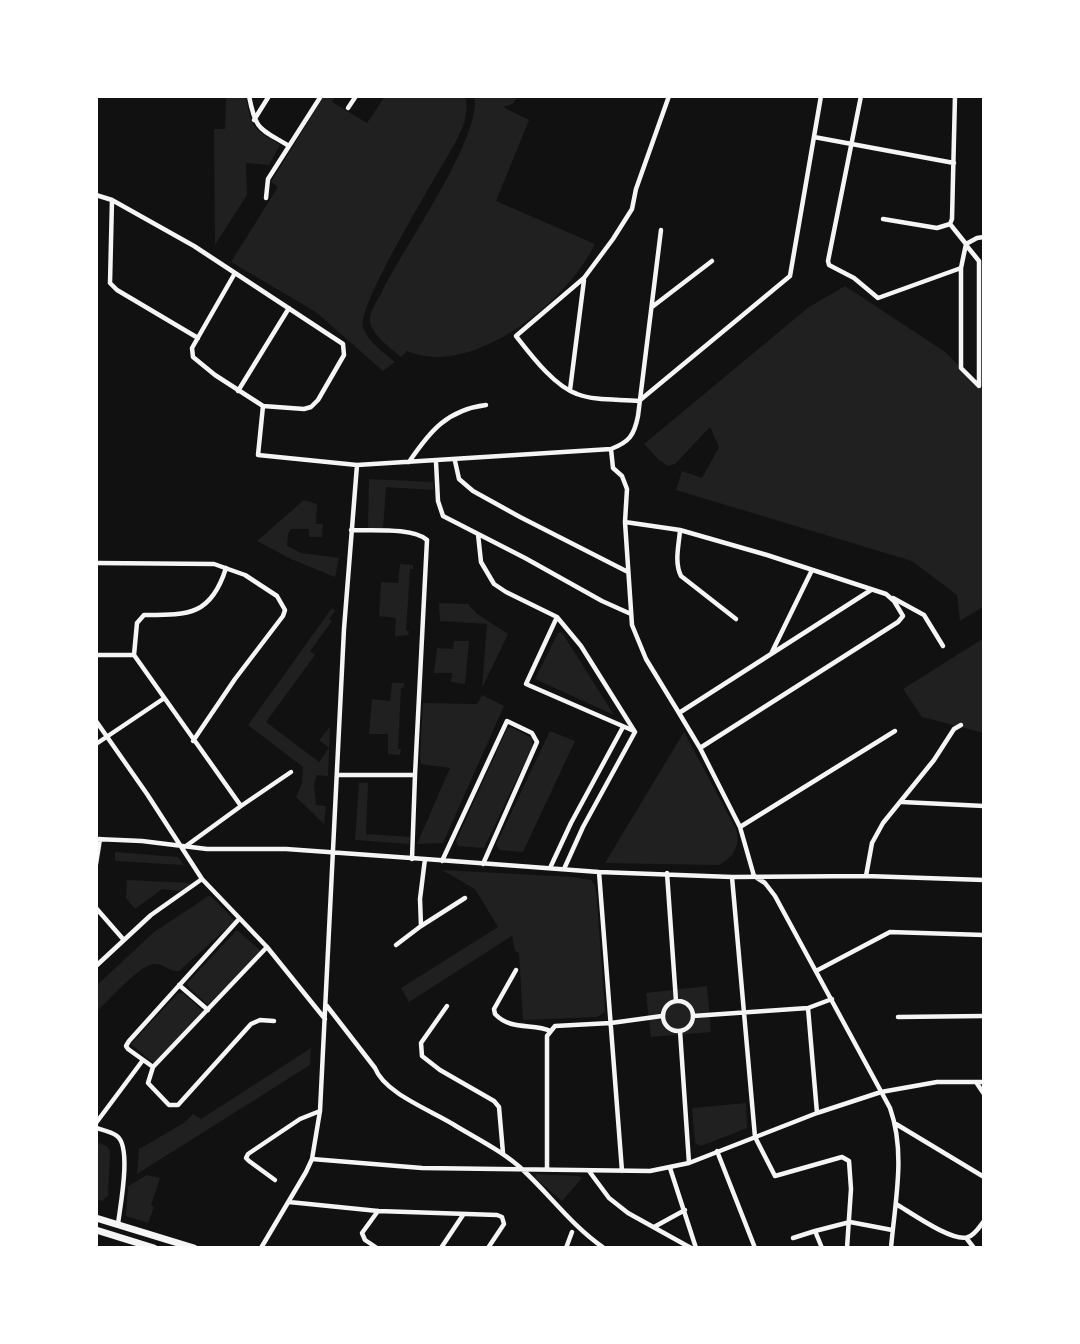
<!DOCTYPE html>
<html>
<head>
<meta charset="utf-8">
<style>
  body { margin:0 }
  #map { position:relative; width:1080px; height:1344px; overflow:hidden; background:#111; font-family:"Libre Baskerville",serif }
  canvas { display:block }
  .frame { position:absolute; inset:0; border:98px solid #fff; pointer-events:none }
</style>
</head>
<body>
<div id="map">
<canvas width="1080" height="1344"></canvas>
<div class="frame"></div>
</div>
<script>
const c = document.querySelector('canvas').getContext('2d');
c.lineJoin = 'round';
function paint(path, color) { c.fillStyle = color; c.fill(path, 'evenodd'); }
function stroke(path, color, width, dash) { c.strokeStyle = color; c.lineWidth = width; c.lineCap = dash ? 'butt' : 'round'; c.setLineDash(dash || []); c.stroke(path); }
paint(new Path2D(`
  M 226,96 L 246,96 C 251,129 253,128 280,145 L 269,165 L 246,163 L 247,195 L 215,245 L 214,129 L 225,129 Z
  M 324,96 L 335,96 L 332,102 L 367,123 L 385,96 L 465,96 C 470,114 462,130 454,145 C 439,172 357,305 363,327 C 367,341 384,353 395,362 L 383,371 L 316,312 L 231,262 L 278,187 L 271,182 Z
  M 474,96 L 519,96 L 512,104 L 503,107 L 529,120 L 496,201 L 595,244 C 568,301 472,379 407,351 L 401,357 C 391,348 372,336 370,321 C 369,311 378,300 382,292 C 401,251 484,135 474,96 Z
  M 845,286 L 945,352 L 984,390 L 984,606 L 960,621 L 957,595 L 912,561 L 676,490 L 682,471 L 702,478 L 719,447 L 710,427 L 675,464 L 668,466 L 659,460 L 644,444 L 809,307 Z
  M 369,479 L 433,482 L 434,490 L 386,487 L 383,529 L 368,528 Z
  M 304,500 L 317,504 L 316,524 L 323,524 L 322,537 L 309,537 L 309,529 L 291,529 L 288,534 L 287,546 L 301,553 L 339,558 L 335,577 L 291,559 L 257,541 Z
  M 400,564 L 413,565 L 413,569 L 410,569 L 406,631 L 409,631 L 408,635 L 395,636 L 396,618 L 379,616 L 381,582 L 398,583 Z
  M 439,603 L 468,604 L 477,614 L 508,634 L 482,688 L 487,624 L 440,621 Z
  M 332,608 L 335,611 L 329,619 L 332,621 L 310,651 L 315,655 L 266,722 L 319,762 L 329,748 L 319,740 L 330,727 L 328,776 L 317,775 L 314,784 L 316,805 L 326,806 L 324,824 L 296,797 L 302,783 L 303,767 L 248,725 Z
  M 561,632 L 563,634 L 614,715 L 535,679 L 558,633 Z
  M 984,638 L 984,733 L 922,717 L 903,689 Z
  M 454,641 L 469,641 L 465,684 L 451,682 L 452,673 L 434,673 L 437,648 L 453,649 Z
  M 392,683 L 404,683 L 404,687 L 401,688 L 398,749 L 401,749 L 400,755 L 388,754 L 388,734 L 369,734 L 372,699 L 390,701 Z
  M 482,695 L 504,706 L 443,843 L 417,844 L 450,768 L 421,764 L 420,759 L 423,703 L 477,704 Z
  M 511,727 L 532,738 L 532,747 L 484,848 L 458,846 L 456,841 L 507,729 Z
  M 550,731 L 575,741 L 523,852 L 500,850 L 496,845 Z
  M 684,732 L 736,829 C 741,845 733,859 718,865 L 605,863 Z
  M 359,783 L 368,783 L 366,834 L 410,837 L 409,844 L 355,840 Z
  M 115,852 L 178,857 L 184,865 L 115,861 Z
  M 442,870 L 573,877 L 591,880 L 595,885 L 597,901 L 605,1012 L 597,1017 L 523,1020 L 519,953 L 515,951 L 512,936 L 409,1002 L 401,988 L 498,927 L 475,889 Z
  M 127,880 L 192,883 L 180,891 L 162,889 L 135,909 L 126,898 Z
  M 210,895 L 235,921 L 179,971 C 169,972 164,963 153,964 C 139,966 108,1001 96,1012 L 96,986 L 154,932 Z
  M 237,930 L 261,951 L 208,1005 L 188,987 L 187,983 Z
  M 707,986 L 711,1032 L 651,1037 L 646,993 Z
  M 178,993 L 183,993 L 204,1012 L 153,1063 L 131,1044 Z
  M 311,1048 L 310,1065 L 137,1174 L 139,1149 L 184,1123 L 193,1114 L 201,1119 Z
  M 746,1103 L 747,1128 L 701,1146 L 695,1143 L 692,1108 Z
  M 96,1142 L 107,1146 L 110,1151 L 108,1196 L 102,1201 L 96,1199 Z
  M 536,1174 L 578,1176 L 582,1178 L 562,1201 L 535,1178 Z
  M 147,1175 L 160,1178 L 151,1205 L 154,1207 L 148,1223 L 126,1216 L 128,1186 Z`), '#202020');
stroke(new Path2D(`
  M 249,96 C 256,132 260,128 289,146
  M 669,96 L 636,189 L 632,209 L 613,239 L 584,278 L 516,336 C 531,355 554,386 577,394 C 595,401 619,399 639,401 L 790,276 L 821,96
  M 861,96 L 828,261 L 829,265 L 854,278 L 878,298 L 961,268
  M 348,108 L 356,96
  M 254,120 L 269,96
  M 814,137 L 954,163
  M 96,195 L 112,200 L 194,246 L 343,344 L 344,355 L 318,400 L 311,407 L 304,409 L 263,406 L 215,375 L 193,357 L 192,348 L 235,273
  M 266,198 L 268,179 L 321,96
  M 112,200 L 110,283 L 117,290 L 198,338
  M 883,219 L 937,228 L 950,224 L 952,219 L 955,96
  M 950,224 L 966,244 L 977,238 L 984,237
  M 966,244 L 961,268 L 961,368 L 979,386
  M 966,245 L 979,261 L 979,386
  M 652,307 L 712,261
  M 570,390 L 584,280
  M 238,391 L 289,308
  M 263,406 L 258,455 L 357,465
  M 611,449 L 613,468 L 622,476 L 627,489 L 625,522 L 632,625 L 646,659 L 679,713
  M 455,461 L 459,479 L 473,491 L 520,517 L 628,572
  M 409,462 C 430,431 447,410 486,405
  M 436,462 L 438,501 L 443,516 L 525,558 L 602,601 L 631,614
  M 625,522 L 680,530 L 767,555 L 886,594 L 894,601 L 903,616 L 898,622 L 700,748
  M 351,530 C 370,531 413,527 427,540 L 415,775
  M 680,530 C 679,545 674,562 681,576 L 736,619
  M 478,534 L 481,562 L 494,584 L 506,592 L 557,617 L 581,646 L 635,732
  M 96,563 L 214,564 L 245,575 L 277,596 L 285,610 L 283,616 L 235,679 L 193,741
  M 871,590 L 679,713 L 700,748 L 740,827 L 754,876 L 765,883 L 775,896 L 890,1108 C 906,1153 895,1201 891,1248
  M 893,598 L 924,615 L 943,646
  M 557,617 L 526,684 L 634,731
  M 771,654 L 812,570
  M 96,655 L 134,655 L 241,806 L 186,846
  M 134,655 L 137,623 L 144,615 C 188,615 211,616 226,568
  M 96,721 L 147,794 L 202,879 L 151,915 L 96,966
  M 96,744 L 163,699
  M 337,775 L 415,775 L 412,859
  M 902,802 L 984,806
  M 241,806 L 291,772
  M 740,827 L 895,731
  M 96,839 L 142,841 L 207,849 L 286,849 L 425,859
  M 442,861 L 507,721 L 532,733 L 537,742 L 483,864
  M 96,864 L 100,839
  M 550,868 L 571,823 L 623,727
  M 564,869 L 583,827 L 635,732
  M 599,872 L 622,1171
  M 667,873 L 676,1001
  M 866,876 L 872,843 L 883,823 L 934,760 L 954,729 L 961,725
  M 732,877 L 755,1137 L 775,1176 L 842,1157 L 849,1161 L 851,1189 L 847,1248
  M 202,879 L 267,947
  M 465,898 L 421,926 L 420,899 L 425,859 L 599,872 L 732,877 L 866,876 L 984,880
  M 96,908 L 123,939
  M 396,945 L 421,926
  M 516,970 L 494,1009 L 495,1014 C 511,1031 532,1023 551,1031
  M 816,971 L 890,932 L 984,935
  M 179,985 L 208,1010
  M663 1016a15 15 0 1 1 30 0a15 15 0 1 1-30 0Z
  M 327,1006 L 375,1068 C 385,1094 433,1111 456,1126 C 479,1140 504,1152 523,1170 C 551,1196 572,1226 604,1248
  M 447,1006 L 421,1043 L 422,1056 L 440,1070 L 494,1101 L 499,1107 L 503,1153
  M 808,1008 L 817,1113
  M 693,1016 L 808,1008 L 832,999
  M 898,1017 L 984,1016
  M 274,1021 L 260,1020 L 251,1024 L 178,1105 L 169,1105 L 148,1083 L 153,1067 L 267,947 L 325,1019
  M 680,1031 L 689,1163
  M 153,1067 L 128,1049 L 126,1046 L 129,1041 L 239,919
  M 976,1082 L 984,1094
  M 96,1123 L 143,1060
  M 896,1124 L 984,1177
  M 96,1128 C 103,1130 112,1132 117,1136 C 132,1147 120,1207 118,1224
  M 717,1151 L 755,1248
  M 312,1159 L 422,1168 L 650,1171 L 689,1163 L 817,1113 L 881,1092 L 937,1082 L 984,1082
  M 670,1168 L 696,1248
  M 547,1169 L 547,1036 L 555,1026 L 611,1023 L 662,1016
  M 589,1171 L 609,1198 L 628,1213 L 691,1248
  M 275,1180 L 249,1161 L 246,1158 L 248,1154 L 300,1119 L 320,1111
  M 289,1202 L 378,1211 L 497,1215 L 502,1217 L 504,1224 L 488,1248
  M 896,1204 C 910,1212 953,1243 968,1237 C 975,1235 980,1226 984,1221
  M 654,1227 L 685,1210
  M 793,1238 L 815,1231
  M 967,1239 L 974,1248
  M 261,1248 L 306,1172 L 312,1159 L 320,1111 L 344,629 L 357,465 L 611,449 C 629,442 634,436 638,416 L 661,230
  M 377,1248 L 365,1240 L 362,1233 L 378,1211
  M 441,1248 L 463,1215
  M 566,1248 L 572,1232
  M 822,1248 L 815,1231 L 850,1222 L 892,1230`), '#f5f5f5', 4.5);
stroke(new Path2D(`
  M 96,1218 L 194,1248
  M 96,1230 L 154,1248`), '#f5f5f5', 7);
</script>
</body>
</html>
